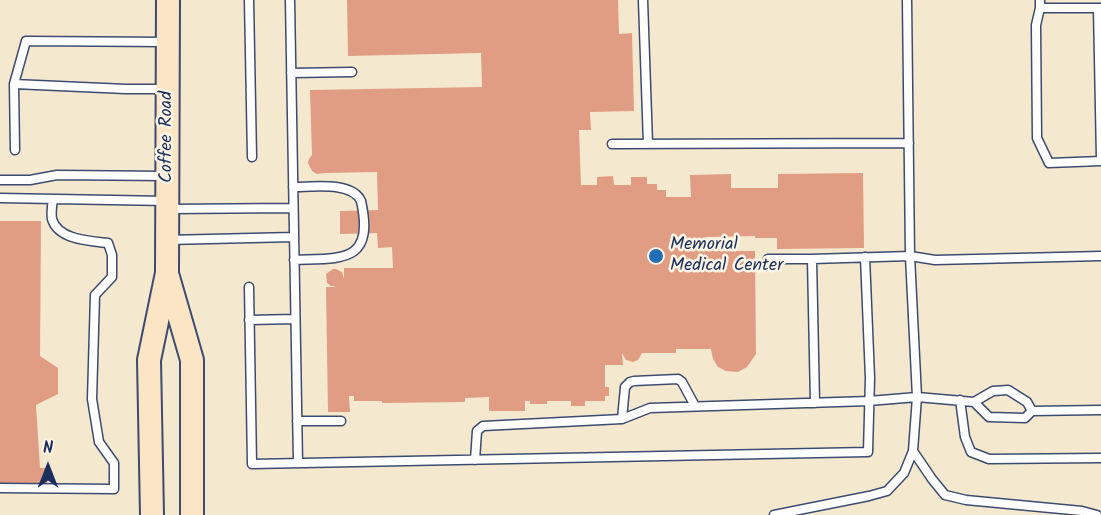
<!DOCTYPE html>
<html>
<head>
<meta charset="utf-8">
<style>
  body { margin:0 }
  #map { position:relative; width:1101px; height:515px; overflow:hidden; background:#f4e9cf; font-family:Kalam,sans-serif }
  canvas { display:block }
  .north { position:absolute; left:18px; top:437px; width:60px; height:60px; -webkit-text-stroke:4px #fcf5e5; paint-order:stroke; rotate:0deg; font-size:16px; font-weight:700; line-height:24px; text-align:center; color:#1b2f5e }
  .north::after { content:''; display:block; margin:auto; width:21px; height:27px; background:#1b2f5e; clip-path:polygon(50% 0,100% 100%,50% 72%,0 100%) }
</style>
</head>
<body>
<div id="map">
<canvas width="1101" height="515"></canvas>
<div class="north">N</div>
</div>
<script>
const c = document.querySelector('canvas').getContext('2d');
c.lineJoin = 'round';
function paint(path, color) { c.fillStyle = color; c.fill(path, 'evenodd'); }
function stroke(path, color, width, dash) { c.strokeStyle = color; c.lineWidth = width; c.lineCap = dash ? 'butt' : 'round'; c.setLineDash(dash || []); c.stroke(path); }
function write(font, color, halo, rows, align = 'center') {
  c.font = font + ' Kalam,sans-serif'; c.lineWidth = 5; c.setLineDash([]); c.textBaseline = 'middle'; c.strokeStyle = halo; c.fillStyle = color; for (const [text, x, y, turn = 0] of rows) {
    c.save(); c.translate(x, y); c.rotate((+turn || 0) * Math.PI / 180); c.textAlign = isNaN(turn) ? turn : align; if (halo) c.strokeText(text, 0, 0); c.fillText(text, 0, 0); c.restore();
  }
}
paint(new Path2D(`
  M 347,0 L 618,0 L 619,34 L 632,33 L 634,111 L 590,112 L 591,130 L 579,130 L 581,185 L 597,185 L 597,177 L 613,176 L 614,185 L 631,185 L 631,177 L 647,177 L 647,184 L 657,184 L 657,190 L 666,190 L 666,197 L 691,197 L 690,175 L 731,174 L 731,188 L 778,188 L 778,174 L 863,173 L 864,248 L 777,249 L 777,238 L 755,238 L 755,236 L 706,237 L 706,251 L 755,251 L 756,354 L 747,367 L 738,372 L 726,371 L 718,367 L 713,359 L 711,349 L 676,349 L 676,353 L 642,353 L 638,360 L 633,362 L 626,360 L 622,353 L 623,365 L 605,365 L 605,387 L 609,387 L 609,396 L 605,396 L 605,401 L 585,401 L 585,406 L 571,406 L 571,401 L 547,401 L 547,404 L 530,404 L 530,401 L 525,401 L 525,411 L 489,411 L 489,397 L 465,398 L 465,402 L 382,403 L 382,401 L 354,401 L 354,396 L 349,396 L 350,412 L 328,412 L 326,287 L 335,287 L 334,286 L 331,286 L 327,283 L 326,274 L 333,269 L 336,269 L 342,272 L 344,279 L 344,268 L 393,268 L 392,247 L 378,248 L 377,233 L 340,234 L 340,211 L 378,210 L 377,172 L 326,173 L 317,174 L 312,171 L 308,163 L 309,159 L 312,155 L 310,90 L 482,87 L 481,53 L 348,56 Z
  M 0,221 L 41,221 L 40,356 L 58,368 L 58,394 L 36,405 L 40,468 L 51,468 L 47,483 L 0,484 Z`), '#e19d84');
const service = new Path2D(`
  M 249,0 L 252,157
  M 290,0 L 298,463
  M 643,0 L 648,144
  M 1040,0 L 1040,8 L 1036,25 L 1037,138 L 1049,163 L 1101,161
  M 1040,8 L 1101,8
  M 1098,8 L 1101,159
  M 291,73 L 352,72
  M 14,84 L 126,89 L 167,89
  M 612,144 L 909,143
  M 15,150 L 14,84 L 26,41 L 167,42
  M 0,180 L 30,180 L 57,175 L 167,176
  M 293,187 C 312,187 352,181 361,201 C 375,264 341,258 294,260
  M 0,198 L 167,201
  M 168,209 L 293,208
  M 167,240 L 294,237
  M 768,259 L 812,259 L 910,256 L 935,260 L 1101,256
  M 812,259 L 815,403
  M 249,287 L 252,464 L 868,452 L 870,378 L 865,257
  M 249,320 L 295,319
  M 960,400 L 965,437 L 971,452 L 989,459 L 1101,458
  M 974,402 L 989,417 L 1025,418 L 1032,411 L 1101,410
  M 622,419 L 625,387 L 630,382 L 634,381 L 678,379 L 682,382 L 695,406
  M 297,421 L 341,421
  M 913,451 L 932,479 L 945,495 L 966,500 L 1082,511 L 1097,515
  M 475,460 L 477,431 L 483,426 L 622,419 L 650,408 L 869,401 L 917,397 L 974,402 L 993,391 L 1008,390 L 1027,402 L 1032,411
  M 0,488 L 114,489 L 114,463 L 99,442 L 92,399 L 95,295 L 112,277 L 112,255 L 108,243 C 90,241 58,240 52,219 C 51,213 52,205 53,199
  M 774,515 L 869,496 L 887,491 L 904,473 L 913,451 L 917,397 L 910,256 L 907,0`);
const secondary = new Path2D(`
  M 168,277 L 192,360 L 192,515
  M 152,515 L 149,360 L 167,273 L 168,0`);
stroke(service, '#3c4b6f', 11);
stroke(secondary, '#3c4b6f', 26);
stroke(service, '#fff', 8);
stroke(secondary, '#fce5c4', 22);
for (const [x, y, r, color] of [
  [656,256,8,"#1f6fb2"]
]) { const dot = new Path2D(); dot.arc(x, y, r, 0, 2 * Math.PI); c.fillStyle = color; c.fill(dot); stroke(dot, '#fcf5e5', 2); }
write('18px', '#1b2f5e', '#fcf5e5', [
  ["Coffee Road",168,137,-90]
]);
write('18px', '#1b2f5e', '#fcf5e5', [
  ["Memorial",670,246],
  ["Medical Center",670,267]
], 'left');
</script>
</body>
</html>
